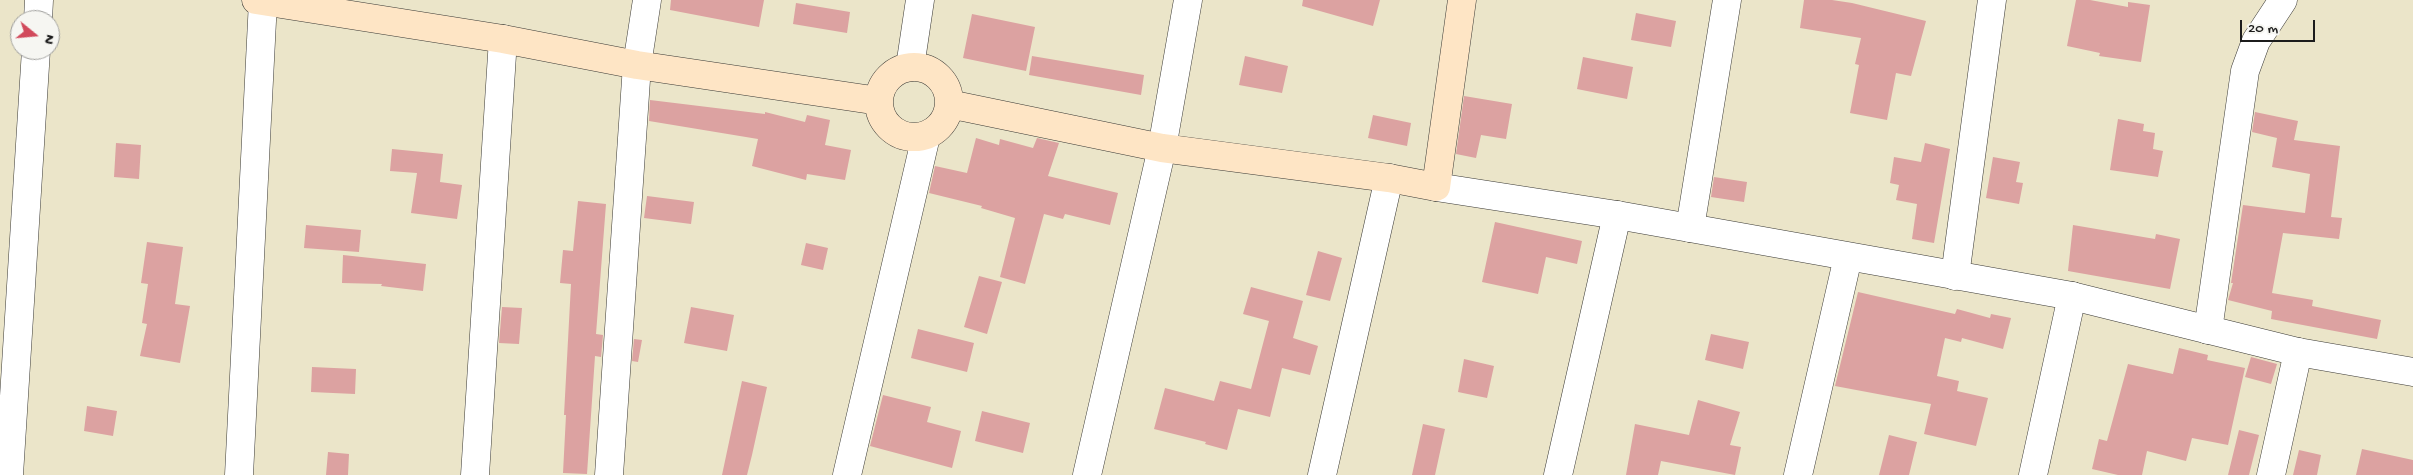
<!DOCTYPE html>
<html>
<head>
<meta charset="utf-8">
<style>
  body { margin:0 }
  #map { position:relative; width:2413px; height:475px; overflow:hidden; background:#ebe5c9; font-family:"Gochi Hand",sans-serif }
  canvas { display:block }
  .north { position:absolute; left:10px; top:10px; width:50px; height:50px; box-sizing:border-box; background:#f6f6f2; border:1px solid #9f9f9c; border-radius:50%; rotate:107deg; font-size:14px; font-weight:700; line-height:20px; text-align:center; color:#1c1c1c }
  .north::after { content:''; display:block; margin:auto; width:18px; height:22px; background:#d1495b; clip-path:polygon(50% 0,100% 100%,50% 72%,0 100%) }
  .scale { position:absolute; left:2240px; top:20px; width:75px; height:22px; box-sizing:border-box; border:2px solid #1c1c1c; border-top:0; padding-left:6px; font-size:15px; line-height:18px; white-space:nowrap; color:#1c1c1c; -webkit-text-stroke:4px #f6f6f2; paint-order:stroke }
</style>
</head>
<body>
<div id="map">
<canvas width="2413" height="475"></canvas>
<div class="north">N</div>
<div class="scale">20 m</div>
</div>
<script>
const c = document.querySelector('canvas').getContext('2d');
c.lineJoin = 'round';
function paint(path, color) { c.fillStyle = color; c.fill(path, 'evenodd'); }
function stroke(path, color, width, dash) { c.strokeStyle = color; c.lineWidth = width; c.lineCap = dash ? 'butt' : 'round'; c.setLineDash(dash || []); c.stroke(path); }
paint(new Path2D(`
  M 671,0 L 764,0 L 759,27 L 670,10 Z
  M 1303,0 L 1380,0 L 1373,26 L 1302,6 Z
  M 1804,0 L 1832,0 L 1852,3 L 1926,21 L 1911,76 L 1896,73 L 1887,120 L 1850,113 L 1859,65 L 1855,64 L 1861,38 L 1800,28 Z
  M 2076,0 L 2090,0 L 2128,7 L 2128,2 L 2150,5 L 2141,62 L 2099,56 L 2100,53 L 2067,46 Z
  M 796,3 L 850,12 L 847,33 L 793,24 Z
  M 1636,13 L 1676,21 L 1671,47 L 1631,40 Z
  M 972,14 L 1035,27 L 1026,71 L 963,58 Z
  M 1032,56 L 1144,75 L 1141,95 L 1029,75 Z
  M 1245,56 L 1288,66 L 1282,93 L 1239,85 Z
  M 1583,57 L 1633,67 L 1627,99 L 1577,89 Z
  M 1464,96 L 1512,104 L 1506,139 L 1481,135 L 1476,158 L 1456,154 Z
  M 650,100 L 765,114 L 765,112 L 805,122 L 807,115 L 830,120 L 825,145 L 851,150 L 845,180 L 807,174 L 806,180 L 752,166 L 758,139 L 649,121 Z
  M 2255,112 L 2298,121 L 2294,140 L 2340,146 L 2331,217 L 2342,218 L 2339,239 L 2283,233 L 2272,293 L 2313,300 L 2312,306 L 2381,320 L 2377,339 L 2271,319 L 2272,311 L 2228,300 L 2233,283 L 2231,283 L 2243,205 L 2305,213 L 2310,174 L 2272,167 L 2277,138 L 2252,132 Z
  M 1373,115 L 1411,123 L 1407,146 L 1368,138 Z
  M 2118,119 L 2144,124 L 2143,131 L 2155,133 L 2153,149 L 2163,151 L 2158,177 L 2110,170 Z
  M 976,138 L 999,145 L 1000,139 L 1033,148 L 1037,138 L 1059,143 L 1048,176 L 1118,193 L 1110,225 L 1065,214 L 1063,219 L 1044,214 L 1025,284 L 1000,277 L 1015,218 L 981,208 L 982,206 L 929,193 L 935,166 L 967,173 Z
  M 116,143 L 141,145 L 139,179 L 114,177 Z
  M 1925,143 L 1950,149 L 1934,243 L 1912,239 L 1917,204 L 1896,200 L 1899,185 L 1890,183 L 1894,157 L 1921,162 Z
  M 392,149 L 443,154 L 440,182 L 462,185 L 457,219 L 411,213 L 417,173 L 390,171 Z
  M 1993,157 L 2020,162 L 2016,182 L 2023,183 L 2019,204 L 1986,198 Z
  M 1714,177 L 1747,182 L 1744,202 L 1711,197 Z
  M 647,196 L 694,202 L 691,224 L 644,218 Z
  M 578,201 L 606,204 L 596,334 L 603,335 L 601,357 L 595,356 L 587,474 L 563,473 L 566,415 L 564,415 L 571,284 L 560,283 L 563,250 L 573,251 Z
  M 1495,222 L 1582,241 L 1577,264 L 1546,257 L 1538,294 L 1482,282 Z
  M 306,225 L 361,230 L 359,252 L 304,248 Z
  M 2073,225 L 2155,239 L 2156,234 L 2180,239 L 2170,289 L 2068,271 Z
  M 147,242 L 183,247 L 175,304 L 190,306 L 180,363 L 140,356 L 147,324 L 142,323 L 148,284 L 141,283 Z
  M 806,243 L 828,248 L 823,270 L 801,265 Z
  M 1318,251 L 1342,258 L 1330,301 L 1306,295 Z
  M 343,255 L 426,264 L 423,291 L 381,286 L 382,284 L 342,283 Z
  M 979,276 L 1002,282 L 987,334 L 964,327 Z
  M 1251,287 L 1303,301 L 1293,338 L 1318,346 L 1310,375 L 1282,368 L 1270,417 L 1238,409 L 1227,450 L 1205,444 L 1206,442 L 1154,429 L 1165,388 L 1214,401 L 1220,381 L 1251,389 L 1269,321 L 1243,314 Z
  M 1858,292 L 1955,314 L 1957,309 L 1990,318 L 1991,314 L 2011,318 L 2003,349 L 1962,338 L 1961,342 L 1945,338 L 1937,376 L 1959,381 L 1957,391 L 1988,398 L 1976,446 L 1924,434 L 1931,404 L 1835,386 Z
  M 502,307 L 522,308 L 519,344 L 499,343 Z
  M 691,307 L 734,315 L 727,351 L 684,343 Z
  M 918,329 L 974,343 L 967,372 L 911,358 Z
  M 1711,334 L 1749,342 L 1743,369 L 1705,360 Z
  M 634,339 L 642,340 L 638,362 L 632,361 Z
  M 2179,348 L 2208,355 L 2207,360 L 2245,368 L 2228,445 L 2192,438 L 2186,461 L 2147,451 L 2142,475 L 2118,475 L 2092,469 L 2099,439 L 2107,441 L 2128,364 L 2173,374 Z
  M 2251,357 L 2277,364 L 2271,384 L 2245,377 Z
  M 1464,359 L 1494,366 L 1487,398 L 1458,392 Z
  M 312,367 L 356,369 L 355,394 L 311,392 Z
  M 742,381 L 767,387 L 752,455 L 747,475 L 722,475 Z
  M 883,395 L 931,407 L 927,422 L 961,431 L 952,468 L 870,446 Z
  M 1698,400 L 1740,412 L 1730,445 L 1741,447 L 1735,475 L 1661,461 L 1658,475 L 1626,475 L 1635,424 L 1689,435 Z
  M 87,406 L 117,411 L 113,436 L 84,431 Z
  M 982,411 L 1030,423 L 1023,453 L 975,441 Z
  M 1423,424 L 1445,429 L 1435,475 L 1412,475 Z
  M 2239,430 L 2259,435 L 2249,475 L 2228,475 Z
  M 1889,435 L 1917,442 L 1909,475 L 1879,475 Z
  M 2362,449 L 2413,460 L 2413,475 L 2356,475 Z
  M 2299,450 L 2321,455 L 2317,475 L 2293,475 Z
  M 328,452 L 349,454 L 348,475 L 326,475 Z`), '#dca2a1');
const minor = new Path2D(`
  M 38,20 L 39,0
  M 910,67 L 920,0
  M 1690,228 L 1727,0
  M 1955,276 L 1992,0
  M 2208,330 L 2245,71 L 2256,41 L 2283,0
  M 9,475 L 36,50
  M 239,475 L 263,1
  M 475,475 L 503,39
  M 609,475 L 637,65 L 647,0
  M 847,475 L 926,136
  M 1087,475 L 1162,148 L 1188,0
  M 1322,475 L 1389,178
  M 1558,475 L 1617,215
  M 1798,475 L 1848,257
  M 2033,475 L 2072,296
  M 2271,475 L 2298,352`);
const tertiary = new Path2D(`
  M 1436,187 L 1617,215 L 2072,296 L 2298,352 L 2413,372`);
const secondary = new Path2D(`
  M 256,0 L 503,39 L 637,65 L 879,101
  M879 102a35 35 0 1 1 70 0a35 35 0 1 1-70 0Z
  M 949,104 L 1162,148 L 1389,178 L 1436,187 L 1462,0`);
stroke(minor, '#3b3a36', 29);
stroke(tertiary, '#3b3a36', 29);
stroke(secondary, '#3b3a36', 29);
stroke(minor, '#fff', 28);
stroke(tertiary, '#fff', 28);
stroke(secondary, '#fee5c5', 28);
</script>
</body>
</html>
